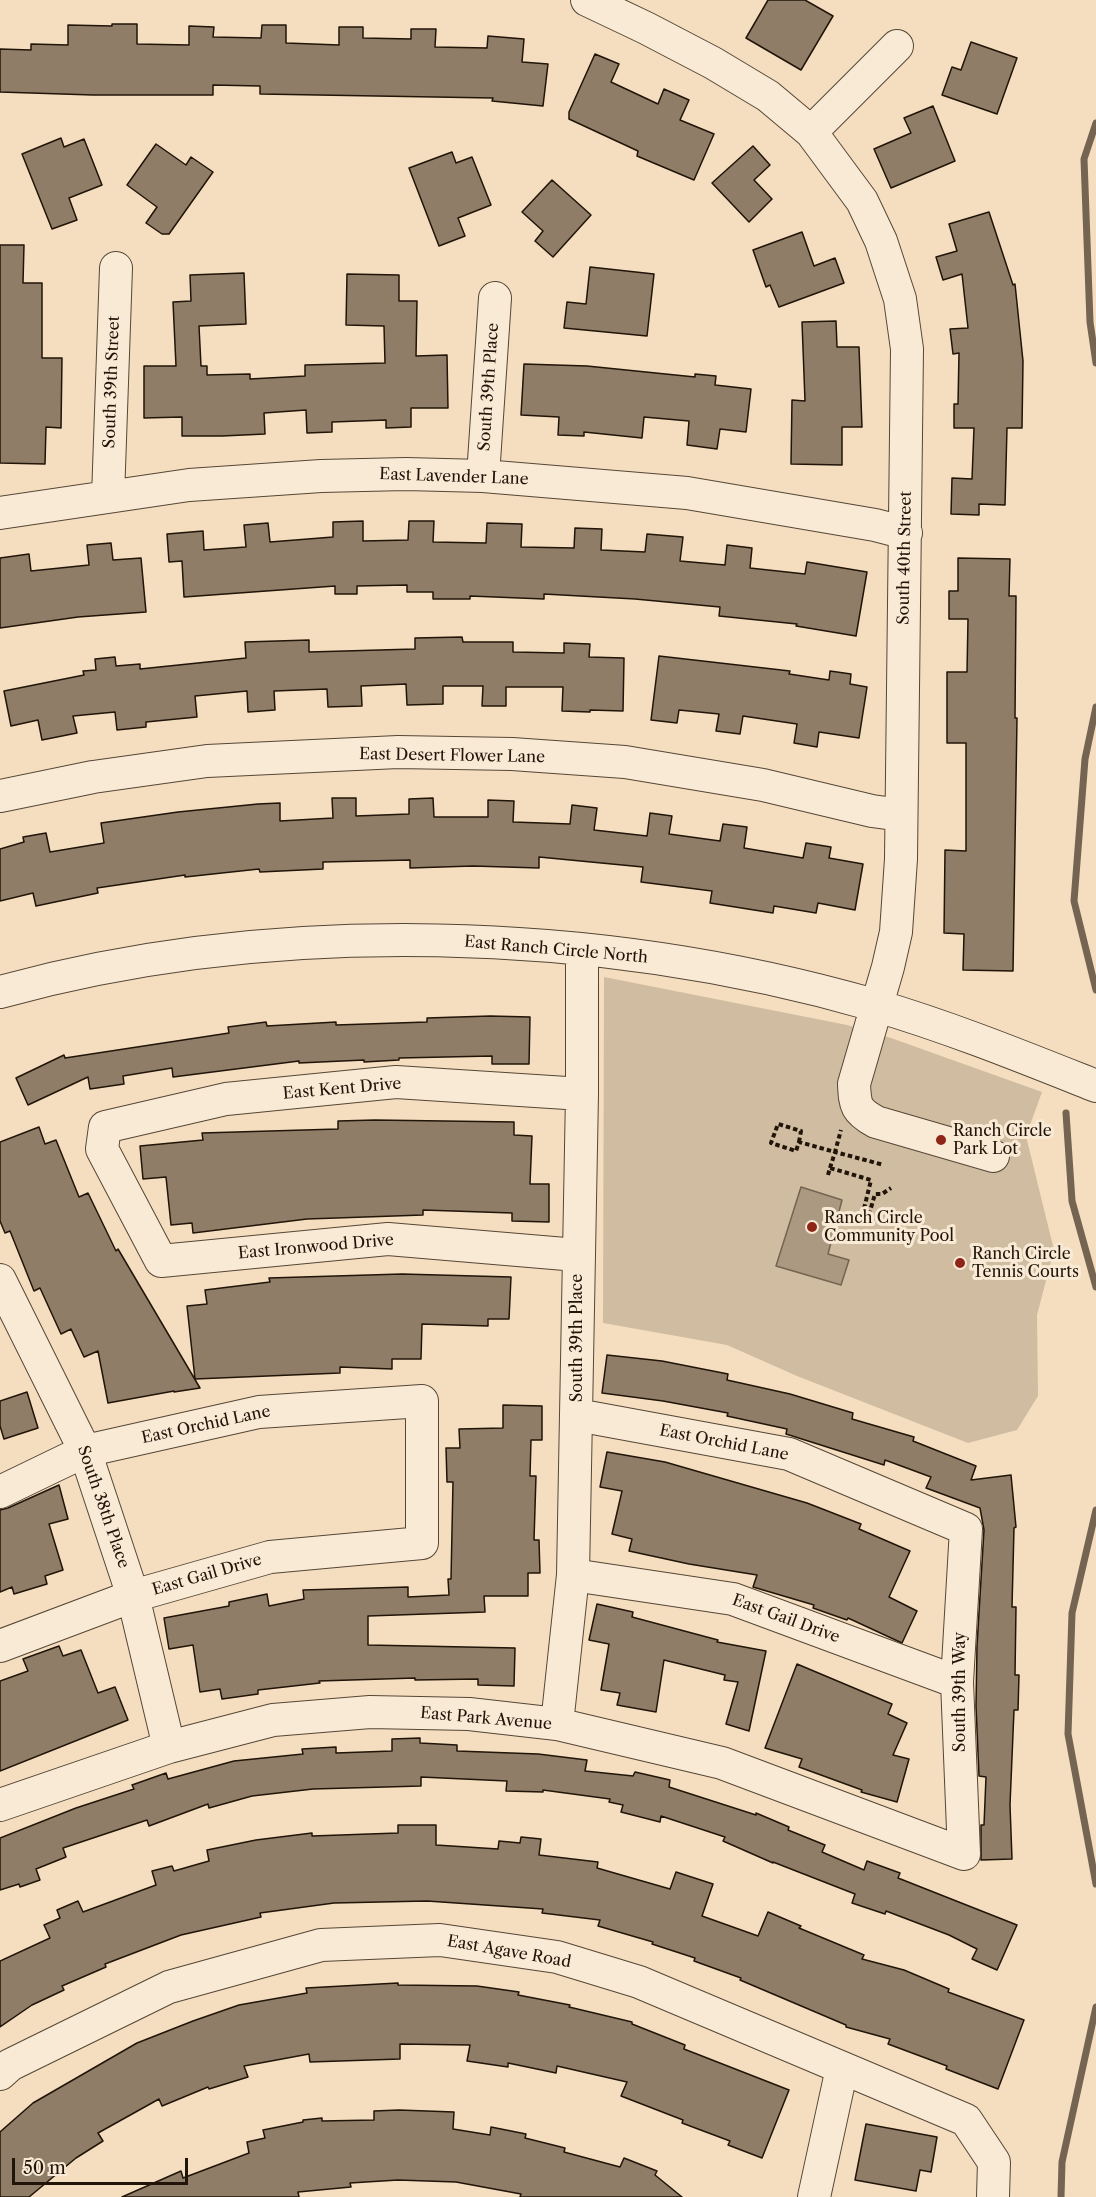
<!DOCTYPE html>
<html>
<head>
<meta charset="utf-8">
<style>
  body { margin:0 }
  #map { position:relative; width:1096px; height:2197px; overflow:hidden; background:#f4debf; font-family:"Libre Caslon Text",serif }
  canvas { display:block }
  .scale { position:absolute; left:12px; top:2158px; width:176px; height:27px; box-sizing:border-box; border:3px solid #211408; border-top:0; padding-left:8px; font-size:18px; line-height:21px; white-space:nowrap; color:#211408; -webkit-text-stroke:4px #f8ead5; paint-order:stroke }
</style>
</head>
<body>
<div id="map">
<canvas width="1096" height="2197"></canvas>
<div class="scale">50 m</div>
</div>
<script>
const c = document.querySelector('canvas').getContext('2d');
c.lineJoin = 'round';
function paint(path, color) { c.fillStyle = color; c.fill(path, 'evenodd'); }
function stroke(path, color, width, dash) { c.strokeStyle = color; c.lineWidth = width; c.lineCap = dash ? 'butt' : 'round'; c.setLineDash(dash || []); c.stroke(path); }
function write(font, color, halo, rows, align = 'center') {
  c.font = font + ' "Libre Caslon Text",serif'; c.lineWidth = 6; c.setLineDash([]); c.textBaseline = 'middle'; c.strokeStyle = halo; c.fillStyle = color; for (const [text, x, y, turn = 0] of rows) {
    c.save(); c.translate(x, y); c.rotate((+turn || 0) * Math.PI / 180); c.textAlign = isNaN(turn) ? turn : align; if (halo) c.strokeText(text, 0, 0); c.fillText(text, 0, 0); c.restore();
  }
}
paint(new Path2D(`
  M 604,977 L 847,1025 L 891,1038 L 1042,1092 L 1026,1136 L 1054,1250 L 1037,1315 L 1038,1396 L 1017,1430 L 968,1443 L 797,1376 L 727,1345 L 603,1323 Z`), '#d0bca0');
const water = new Path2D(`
  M 801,1187 L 842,1200 L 828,1254 L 849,1260 L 841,1285 L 776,1266 Z`);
paint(water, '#ac9981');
stroke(water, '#746451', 1.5);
stroke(new Path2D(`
  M 1096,123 L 1084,159 L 1090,322 L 1096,363
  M 1096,707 L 1085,759 L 1074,901 L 1096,990
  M 1066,1113 L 1072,1201 L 1096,1287
  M 1096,1510 L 1072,1613 L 1068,1734 L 1096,1884
  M 1061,2197 L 1062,2162 L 1096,2007`), '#746451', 7);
const building = new Path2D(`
  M 768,0 L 805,0 L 833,16 L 801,70 L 746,38 Z
  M 112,24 L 137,24 L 137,44 L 189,45 L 189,26 L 214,27 L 213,37 L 261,38 L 262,25 L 286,25 L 286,43 L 339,45 L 339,27 L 363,27 L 363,38 L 411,39 L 411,29 L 436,29 L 435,47 L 487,48 L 488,36 L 524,39 L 522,62 L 548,64 L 543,106 L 492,101 L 493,98 L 260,94 L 260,86 L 213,85 L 213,95 L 93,95 L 0,92 L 0,49 L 31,50 L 31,44 L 68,45 L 68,25 L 112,26 Z
  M 971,42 L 1017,58 L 997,114 L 942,95 L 952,67 L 961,70 Z
  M 595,54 L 619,64 L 611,82 L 658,104 L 664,89 L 689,100 L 680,120 L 714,134 L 694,180 L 637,156 L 638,151 L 569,119 L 569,112 Z
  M 933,106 L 955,161 L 891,188 L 874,149 L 911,133 L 904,118 Z
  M 61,138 L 64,147 L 84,139 L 102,185 L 69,198 L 77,220 L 52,229 L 22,154 Z
  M 156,144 L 186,165 L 191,157 L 213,172 L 169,234 L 162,234 L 146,223 L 157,207 L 127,185 Z
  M 753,146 L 770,165 L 754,180 L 772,199 L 749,222 L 712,183 Z
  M 452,152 L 456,163 L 472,157 L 491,205 L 458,218 L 465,236 L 439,246 L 409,168 Z
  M 552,180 L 591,215 L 553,257 L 535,241 L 543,231 L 522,212 Z
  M 989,212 L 1013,285 L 1015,284 L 1023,361 L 1022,428 L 1007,428 L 1005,505 L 979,504 L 979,515 L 951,514 L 952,478 L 972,479 L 974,428 L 954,428 L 954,404 L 958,404 L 959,353 L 953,354 L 950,329 L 968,328 L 962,274 L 943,280 L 936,257 L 957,251 L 949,224 Z
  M 802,232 L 814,266 L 835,258 L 844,283 L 779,307 L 770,285 L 766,287 L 753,250 Z
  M 0,245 L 24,245 L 23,283 L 42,283 L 42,358 L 62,358 L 61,428 L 46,427 L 45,464 L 0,463 Z
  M 590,267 L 654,274 L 647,336 L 564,328 L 567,302 L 586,304 Z
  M 244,273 L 246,324 L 199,326 L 201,366 L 207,366 L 207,375 L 250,374 L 250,379 L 305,376 L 305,365 L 385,363 L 384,326 L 346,325 L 347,274 L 399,275 L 399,301 L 417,301 L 416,356 L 447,355 L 448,408 L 411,408 L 411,427 L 386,428 L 386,420 L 332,422 L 332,432 L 307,433 L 306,410 L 264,413 L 265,434 L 222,436 L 182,436 L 182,417 L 144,418 L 144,366 L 176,366 L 173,302 L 191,301 L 190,275 Z
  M 836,321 L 837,347 L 859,347 L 862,427 L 842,427 L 842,465 L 791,464 L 792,400 L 805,401 L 802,322 Z
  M 524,364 L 587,366 L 695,377 L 695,374 L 716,376 L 715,385 L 751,389 L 746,432 L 720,429 L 717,449 L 687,445 L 689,421 L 644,417 L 642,438 L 584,432 L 584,436 L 558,435 L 559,417 L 521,415 Z
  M 363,521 L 363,541 L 408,540 L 409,521 L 434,521 L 433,542 L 486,543 L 487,523 L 522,524 L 521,547 L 574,548 L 575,528 L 602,529 L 601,550 L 645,552 L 647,534 L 683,537 L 680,561 L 725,565 L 727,545 L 752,548 L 750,568 L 805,574 L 807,562 L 867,572 L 856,636 L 796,626 L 797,624 L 719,616 L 720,607 L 635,599 L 544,594 L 544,599 L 470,596 L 470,599 L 433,599 L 433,592 L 407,592 L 407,585 L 357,586 L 357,594 L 335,594 L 335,586 L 184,597 L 182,561 L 169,562 L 167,534 L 203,531 L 204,550 L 246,547 L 244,525 L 268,523 L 270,542 L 333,537 L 333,522 Z
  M 111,543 L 113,560 L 141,558 L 146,612 L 78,617 L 0,628 L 0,558 L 29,554 L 31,571 L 89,565 L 87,545 Z
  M 958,558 L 1010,559 L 1009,596 L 1016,596 L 1015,718 L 1017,718 L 1013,971 L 963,970 L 964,934 L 944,933 L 945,850 L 966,851 L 966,743 L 947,743 L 947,672 L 967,672 L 968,619 L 949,619 L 949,591 L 958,591 Z
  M 462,637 L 463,642 L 513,642 L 513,652 L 564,653 L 564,643 L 590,644 L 589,657 L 624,658 L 623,711 L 590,710 L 590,712 L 562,711 L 563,687 L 506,687 L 506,706 L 482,706 L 483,686 L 443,686 L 443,704 L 407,705 L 406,684 L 361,686 L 362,706 L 328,707 L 327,689 L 274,691 L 275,710 L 248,712 L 247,691 L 195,696 L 197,717 L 146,722 L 146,727 L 117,730 L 115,712 L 73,716 L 77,733 L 42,740 L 38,720 L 11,726 L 4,691 L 84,675 L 83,671 L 96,670 L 95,659 L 115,657 L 116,666 L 140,664 L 140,669 L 246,658 L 245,642 L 309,640 L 309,652 L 415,649 L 415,638 Z
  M 659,656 L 790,671 L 789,674 L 829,680 L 830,671 L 851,674 L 850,684 L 867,687 L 859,738 L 819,732 L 817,747 L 794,743 L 797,724 L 743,716 L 740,734 L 716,731 L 719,714 L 679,710 L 677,723 L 651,720 Z
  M 332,798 L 356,798 L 356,816 L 409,814 L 409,799 L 433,798 L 434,817 L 488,817 L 488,800 L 514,801 L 513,822 L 570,824 L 572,805 L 597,808 L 594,830 L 647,836 L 650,813 L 672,816 L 669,834 L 720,841 L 723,824 L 747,827 L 744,848 L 803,858 L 806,843 L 831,847 L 829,858 L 863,864 L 855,910 L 818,903 L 816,913 L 774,906 L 773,913 L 710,903 L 712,891 L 641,882 L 643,867 L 539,857 L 539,868 L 473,866 L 410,868 L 410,860 L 323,862 L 323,869 L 260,872 L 259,869 L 185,877 L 185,875 L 97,888 L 98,893 L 36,906 L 33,893 L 0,901 L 0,849 L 24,842 L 23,837 L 46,833 L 50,852 L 104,843 L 101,823 L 178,812 L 258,804 L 280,803 L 280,821 L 333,818 Z
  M 490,1016 L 530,1017 L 529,1064 L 492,1064 L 492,1056 L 399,1058 L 399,1060 L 364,1062 L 364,1060 L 299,1063 L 299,1061 L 173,1077 L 172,1068 L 123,1076 L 124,1084 L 90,1089 L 88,1077 L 28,1105 L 16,1078 L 64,1055 L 65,1058 L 229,1033 L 228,1027 L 266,1022 L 267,1026 L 336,1022 L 336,1025 L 427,1022 L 427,1018 Z
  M 375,1120 L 514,1122 L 514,1135 L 532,1136 L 530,1184 L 549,1184 L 549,1222 L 512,1221 L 512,1213 L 423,1210 L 423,1215 L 307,1219 L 193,1233 L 192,1223 L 171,1225 L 166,1177 L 143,1179 L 140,1146 L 203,1140 L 202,1133 L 338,1129 L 338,1121 Z
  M 39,1127 L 45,1144 L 56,1140 L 79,1197 L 88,1193 L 116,1251 L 118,1249 L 200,1388 L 174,1392 L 174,1391 L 108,1403 L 98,1351 L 84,1357 L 71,1329 L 61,1334 L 40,1288 L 34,1291 L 10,1231 L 5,1233 L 0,1221 L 0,1142 Z
  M 402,1274 L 511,1277 L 509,1319 L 488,1319 L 488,1326 L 422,1324 L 421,1359 L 392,1359 L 392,1369 L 340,1367 L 340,1373 L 195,1379 L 187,1306 L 207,1304 L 205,1290 L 270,1282 L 269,1278 Z
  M 607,1355 L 662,1361 L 728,1374 L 727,1380 L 790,1394 L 853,1413 L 852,1419 L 914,1437 L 913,1441 L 976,1466 L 971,1480 L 1011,1475 L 1016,1527 L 1014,1528 L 1012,1607 L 1016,1607 L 1015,1675 L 1019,1675 L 1018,1710 L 1014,1710 L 1010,1805 L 1012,1859 L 981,1860 L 981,1825 L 984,1825 L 986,1777 L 979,1776 L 976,1706 L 977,1646 L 984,1530 L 980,1508 L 926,1488 L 931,1477 L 885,1460 L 884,1465 L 786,1434 L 787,1429 L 727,1416 L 728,1413 L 663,1401 L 602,1393 Z
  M 27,1392 L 38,1428 L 4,1439 L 0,1426 L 0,1401 Z
  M 503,1405 L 542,1406 L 542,1440 L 531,1440 L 530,1476 L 536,1476 L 534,1540 L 539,1540 L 540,1573 L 528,1573 L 528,1596 L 484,1596 L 485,1612 L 368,1616 L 368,1645 L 515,1648 L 514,1686 L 478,1685 L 478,1679 L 415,1680 L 415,1678 L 319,1681 L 320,1683 L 258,1690 L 258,1694 L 222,1699 L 220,1689 L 200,1692 L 193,1645 L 169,1649 L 164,1618 L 229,1606 L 229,1602 L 267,1594 L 269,1606 L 304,1599 L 303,1590 L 408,1587 L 408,1597 L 449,1595 L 448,1579 L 451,1579 L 453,1482 L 447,1482 L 446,1448 L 460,1448 L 459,1429 L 503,1428 Z
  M 607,1452 L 665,1462 L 807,1503 L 861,1524 L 859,1529 L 910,1551 L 889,1597 L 917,1611 L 902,1643 L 848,1618 L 847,1620 L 813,1608 L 814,1605 L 753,1587 L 757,1575 L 689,1564 L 629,1551 L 632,1539 L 612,1534 L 622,1491 L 600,1487 Z
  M 59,1485 L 68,1519 L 49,1524 L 63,1570 L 45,1576 L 47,1584 L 14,1594 L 12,1587 L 0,1592 L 0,1510 L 8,1508 Z
  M 597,1604 L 633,1612 L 632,1617 L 718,1640 L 717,1642 L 766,1651 L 749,1731 L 726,1724 L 738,1682 L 724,1680 L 725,1675 L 664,1660 L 656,1712 L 617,1705 L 620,1693 L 601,1690 L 609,1644 L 589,1640 Z
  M 59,1646 L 63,1656 L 81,1650 L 98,1693 L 115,1687 L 128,1720 L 0,1771 L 0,1681 L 28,1671 L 23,1659 Z
  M 797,1664 L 892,1704 L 888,1714 L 907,1723 L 893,1755 L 909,1759 L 897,1802 L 861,1792 L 862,1790 L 799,1767 L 802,1759 L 765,1748 Z
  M 420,1738 L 420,1743 L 457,1745 L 457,1751 L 538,1754 L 587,1760 L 585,1771 L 633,1776 L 635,1772 L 670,1780 L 669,1787 L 756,1815 L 756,1813 L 789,1827 L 788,1830 L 825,1845 L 822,1852 L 864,1870 L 867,1861 L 900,1873 L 898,1878 L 1017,1925 L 997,1970 L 972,1959 L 977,1949 L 949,1935 L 886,1911 L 885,1914 L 852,1903 L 855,1894 L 773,1862 L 773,1863 L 723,1841 L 725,1837 L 661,1816 L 660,1822 L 621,1812 L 623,1805 L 609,1802 L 610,1799 L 543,1790 L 543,1792 L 506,1791 L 507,1781 L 421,1777 L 421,1786 L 313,1789 L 252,1796 L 209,1808 L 208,1804 L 149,1826 L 147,1820 L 63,1848 L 66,1857 L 36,1869 L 40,1880 L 20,1887 L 19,1884 L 0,1890 L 0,1838 L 76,1808 L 134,1789 L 132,1785 L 166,1773 L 168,1779 L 234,1761 L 303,1754 L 302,1749 L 336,1747 L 336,1753 L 392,1751 L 392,1739 Z
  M 398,1825 L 436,1825 L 436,1845 L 498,1849 L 499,1841 L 520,1843 L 521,1837 L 541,1839 L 539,1855 L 598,1862 L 597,1868 L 670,1889 L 676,1872 L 713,1884 L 702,1916 L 758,1936 L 768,1912 L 801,1926 L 799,1928 L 864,1955 L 862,1959 L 904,1970 L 949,1989 L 948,1992 L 1024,2020 L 998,2089 L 946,2069 L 947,2066 L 888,2044 L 890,2039 L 846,2027 L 846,2025 L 740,1980 L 741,1978 L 694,1961 L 695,1958 L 652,1944 L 653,1942 L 598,1926 L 600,1920 L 542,1913 L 543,1909 L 427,1901 L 334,1903 L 260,1913 L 261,1917 L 181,1935 L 105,1964 L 106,1967 L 62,1986 L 64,1990 L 32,2005 L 0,2027 L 0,1961 L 50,1938 L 44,1925 L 60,1918 L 57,1910 L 78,1901 L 83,1912 L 156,1885 L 152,1871 L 172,1866 L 174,1871 L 209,1861 L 207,1850 L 256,1840 L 312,1833 L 312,1836 L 398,1833 Z
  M 398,1983 L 398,1985 L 477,1986 L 519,1992 L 518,1995 L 570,2005 L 569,2007 L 632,2022 L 632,2024 L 685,2045 L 684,2049 L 789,2090 L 762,2158 L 728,2145 L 730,2141 L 682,2123 L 683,2120 L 621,2096 L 627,2082 L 557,2066 L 556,2073 L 508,2063 L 508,2067 L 467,2061 L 470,2045 L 400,2044 L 400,2059 L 310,2062 L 309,2054 L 244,2066 L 248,2077 L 209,2089 L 208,2087 L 162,2106 L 159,2099 L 98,2133 L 103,2141 L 76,2158 L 29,2197 L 0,2197 L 0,2132 L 33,2103 L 137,2043 L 193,2021 L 239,2005 L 307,1993 L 306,1988 Z
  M 399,2110 L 454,2112 L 453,2129 L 490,2135 L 491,2127 L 526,2134 L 525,2138 L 565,2148 L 564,2152 L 620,2167 L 624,2158 L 657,2171 L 655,2175 L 682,2197 L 520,2197 L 521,2194 L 456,2182 L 398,2180 L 350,2183 L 351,2187 L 298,2192 L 299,2197 L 122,2197 L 181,2171 L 183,2178 L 249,2153 L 247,2142 L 265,2138 L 263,2130 L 303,2122 L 303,2120 L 322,2118 L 322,2121 L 374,2120 L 374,2111 Z
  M 866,2124 L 937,2137 L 931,2172 L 920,2170 L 916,2191 L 855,2180 Z`);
paint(building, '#8f7d67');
stroke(building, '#211408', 1.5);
const minor = new Path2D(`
  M 587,0 L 646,28 L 713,63 L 768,96 L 811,132 L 862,201 L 881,241 L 900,299 L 907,349 L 901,859 L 896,932 L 888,967 L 854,1084 C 855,1106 856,1111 876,1122 L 993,1156
  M 811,132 L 897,46
  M 483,476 L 495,298
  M 108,497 L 116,268
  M 0,513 L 189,485 L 321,476 L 406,474 L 483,476 L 687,493 L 875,525 L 906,533
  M 0,796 L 93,777 L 207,761 L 398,752 L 512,754 L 625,762 L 763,785 L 872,811 L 901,815
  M 0,992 C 277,916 599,926 874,1005 C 949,1027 1023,1057 1096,1086
  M 577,1255 L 388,1239 L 161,1261 L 102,1149 L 105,1127 L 226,1099 L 396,1082 L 582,1094
  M 0,1280 L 85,1451 L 133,1596 L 169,1747
  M 0,1492 L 85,1451 L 259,1412 L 422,1401 L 422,1543 L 270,1557 L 133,1596 L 0,1646
  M 573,1575 L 733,1599 L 957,1682
  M 557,1724 L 573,1575 L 582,1094 L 582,950
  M 0,1805 L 169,1747 L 273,1720 L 370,1712 L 469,1714 L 557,1724 L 722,1763 L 964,1854 L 957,1682 L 966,1529 L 789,1454 L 577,1415
  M 0,2074 L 10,2065 L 169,1987 L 321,1945 L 440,1940 L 557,1957 L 639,1982 L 966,2120 L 994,2162 L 993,2197
  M 814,2197 L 842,2068`);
stroke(minor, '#564636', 34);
stroke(new Path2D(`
  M 799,1142 L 801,1131 L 778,1124 L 771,1143 L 796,1151 L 799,1142 L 835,1152 L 841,1130
  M 830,1168 L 835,1152 L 884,1165
  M 828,1175 L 830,1168 L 871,1180 L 862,1217 L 868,1218 L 875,1194 L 882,1194 L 891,1188`), '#211408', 4, [4.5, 3]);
stroke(minor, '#f8ead5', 32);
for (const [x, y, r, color] of [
  [941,1140,6,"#8f2418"],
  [812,1227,6,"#8f2418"],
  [960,1263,6,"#8f2418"]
]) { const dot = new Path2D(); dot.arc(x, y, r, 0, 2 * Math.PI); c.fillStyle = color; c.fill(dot); stroke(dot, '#f8ead5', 2); }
write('16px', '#211408', '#f8ead5', [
  ["South 39th Street",112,382,-88],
  ["South 39th Place",489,387,-86],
  ["East Lavender Lane",454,477,2],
  ["South 40th Street",905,558,-89],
  ["East Desert Flower Lane",452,756,1],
  ["East Ranch Circle North",556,950,5],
  ["East Kent Drive",342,1089,-5],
  ["East Ironwood Drive",316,1247,-5],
  ["South 39th Place",577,1338,-90],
  ["East Orchid Lane",206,1425,-12],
  ["East Orchid Lane",724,1443,11],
  ["South 38th Place",103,1507,71],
  ["East Gail Drive",207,1575,-16],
  ["East Gail Drive",786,1619,20],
  ["South 39th Way",960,1692,-90],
  ["East Park Avenue",486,1719,5],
  ["East Agave Road",509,1952,10]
]);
write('16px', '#211408', '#f8ead5', [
  ["Ranch Circle",953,1131],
  ["Park Lot",953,1149],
  ["Ranch Circle",824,1218],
  ["Community Pool",824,1236],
  ["Ranch Circle",972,1254],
  ["Tennis Courts",972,1272]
], 'left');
</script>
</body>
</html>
